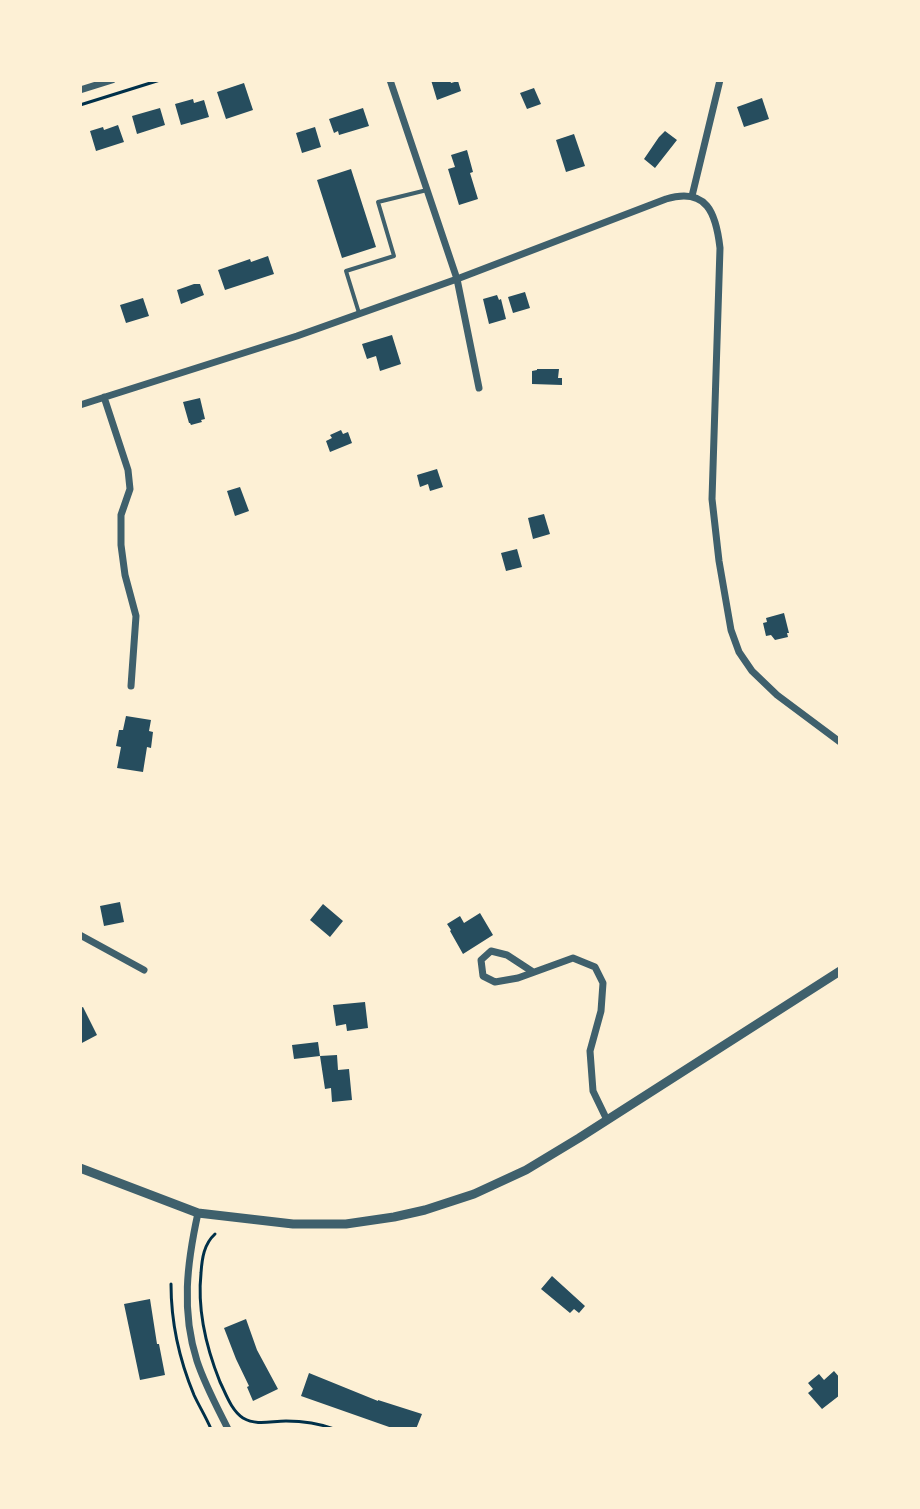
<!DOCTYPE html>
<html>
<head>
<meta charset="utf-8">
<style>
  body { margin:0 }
  #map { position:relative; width:920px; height:1509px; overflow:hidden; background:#fdf0d5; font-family:Montserrat,sans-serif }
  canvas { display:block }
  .frame { position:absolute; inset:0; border:82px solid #fdf0d5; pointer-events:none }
</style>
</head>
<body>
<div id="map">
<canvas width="920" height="1509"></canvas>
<div class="frame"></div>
</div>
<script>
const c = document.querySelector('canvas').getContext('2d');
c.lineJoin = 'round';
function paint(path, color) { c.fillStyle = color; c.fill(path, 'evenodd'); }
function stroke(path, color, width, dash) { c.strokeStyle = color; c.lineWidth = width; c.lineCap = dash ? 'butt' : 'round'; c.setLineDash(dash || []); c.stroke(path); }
paint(new Path2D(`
  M 431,80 L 450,80 L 451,83 L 458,81 L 461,91 L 437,100 Z
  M 244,83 L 253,110 L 226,119 L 217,92 Z
  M 534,88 L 541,104 L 527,109 L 520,93 Z
  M 762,98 L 769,119 L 744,127 L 737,107 Z
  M 193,99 L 194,103 L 204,100 L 209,117 L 181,125 L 175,104 Z
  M 160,108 L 165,125 L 137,134 L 132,116 Z
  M 363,108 L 369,126 L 339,135 L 338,131 L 334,133 L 329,119 Z
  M 118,125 L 124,142 L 96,151 L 90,131 L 103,127 L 104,130 Z
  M 315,127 L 321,147 L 302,153 L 296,133 Z
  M 665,131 L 677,140 L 655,168 L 644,159 L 659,137 Z
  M 574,134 L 585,166 L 566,172 L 556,140 Z
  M 467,150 L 473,172 L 470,173 L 478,199 L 459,205 L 448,169 L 455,167 L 451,155 Z
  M 351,169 L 376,247 L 342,258 L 317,180 Z
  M 268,256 L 274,274 L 225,290 L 218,270 L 250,259 L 251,262 Z
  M 194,284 L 200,284 L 204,295 L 181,304 L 177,290 Z
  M 525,292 L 530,308 L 513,313 L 508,297 Z
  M 497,295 L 499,300 L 501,299 L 506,319 L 489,324 L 483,299 Z
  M 143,298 L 149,316 L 126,323 L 120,305 Z
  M 392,335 L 401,364 L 380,371 L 376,356 L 367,359 L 362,344 Z
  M 537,369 L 559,369 L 558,378 L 562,378 L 562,385 L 532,384 L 532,371 L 537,370 Z
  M 200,398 L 205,419 L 201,420 L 202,422 L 191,425 L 190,423 L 189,423 L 183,402 Z
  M 341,430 L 343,434 L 348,432 L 352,443 L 330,452 L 326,441 L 332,438 L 330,435 Z
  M 437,469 L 443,487 L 430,491 L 428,484 L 420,487 L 417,475 Z
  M 240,487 L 249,511 L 235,516 L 227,491 Z
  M 544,514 L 550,534 L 533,539 L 528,518 Z
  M 517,549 L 522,567 L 506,571 L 501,553 Z
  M 784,613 L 789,633 L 787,633 L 788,637 L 775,640 L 771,635 L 766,636 L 763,623 L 767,622 L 766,618 Z
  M 126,716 L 151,720 L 149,731 L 153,732 L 151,748 L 147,747 L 143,772 L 117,768 L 121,747 L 116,746 L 119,730 L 123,730 Z
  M 120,902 L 124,922 L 104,926 L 100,906 Z
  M 323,904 L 343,921 L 330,937 L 310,920 Z
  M 480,913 L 493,935 L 463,954 L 450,931 L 451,930 L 447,924 L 460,916 L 464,923 Z
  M 365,1002 L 368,1028 L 347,1031 L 346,1024 L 336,1026 L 333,1005 Z
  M 83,1007 L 97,1035 L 80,1044 L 80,1008 Z
  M 318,1042 L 320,1056 L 294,1059 L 292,1045 Z
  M 337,1055 L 338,1070 L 349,1069 L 352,1100 L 332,1102 L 331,1088 L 325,1089 L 320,1056 Z
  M 552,1276 L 585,1306 L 579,1313 L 574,1309 L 570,1313 L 541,1289 Z
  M 150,1299 L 157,1344 L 159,1344 L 165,1375 L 140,1380 L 124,1304 Z
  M 246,1319 L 257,1350 L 278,1389 L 253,1401 L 247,1387 L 249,1386 L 236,1359 L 224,1328 Z
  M 834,1371 L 840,1378 L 840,1395 L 822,1409 L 808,1393 L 813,1389 L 808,1383 L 819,1374 L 824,1380 Z
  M 309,1373 L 378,1401 L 378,1400 L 422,1414 L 416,1429 L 392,1428 L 301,1396 Z`), '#264d5e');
stroke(new Path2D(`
  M 80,105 L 160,80
  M 215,1234 C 204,1244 202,1258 201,1273 C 197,1311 206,1347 220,1382 C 226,1394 231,1410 243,1418 C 257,1426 271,1421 286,1421 C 303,1421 318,1423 334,1429
  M 171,1284 C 171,1322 179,1359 194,1395 C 199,1406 206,1417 211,1429`), '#003049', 3);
stroke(new Path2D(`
  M 359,313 L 346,271 L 394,256 L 378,202 L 427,190`), '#3f606c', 4);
stroke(new Path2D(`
  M 390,80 L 457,279 L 479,388
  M 80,90 L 112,80
  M 692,196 L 720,80
  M 104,397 L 128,470 L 130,489 L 121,515 L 121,545 L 125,575 L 136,616 L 131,686
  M 80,405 L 297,336 L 457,279 L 666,199 C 707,187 716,213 720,248 L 712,499 L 719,561 L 731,630 L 739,652 L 752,671 L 777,695 L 840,742
  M 80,935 L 144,970
  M 533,972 L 507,955 L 491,951 L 481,960 L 483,976 L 495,982 L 518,978 L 573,958 L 595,967 L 603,983 L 601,1011 L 590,1051 L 593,1091 L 607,1120
  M 198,1213 C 187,1263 181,1311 197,1361 C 205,1385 217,1407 228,1429`), '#3f606c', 7);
stroke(new Path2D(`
  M 80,1168 L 198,1213 L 293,1224 L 346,1224 L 394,1217 L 425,1210 L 474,1194 L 526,1170 L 579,1138 L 840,971`), '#3f606c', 9);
</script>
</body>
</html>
